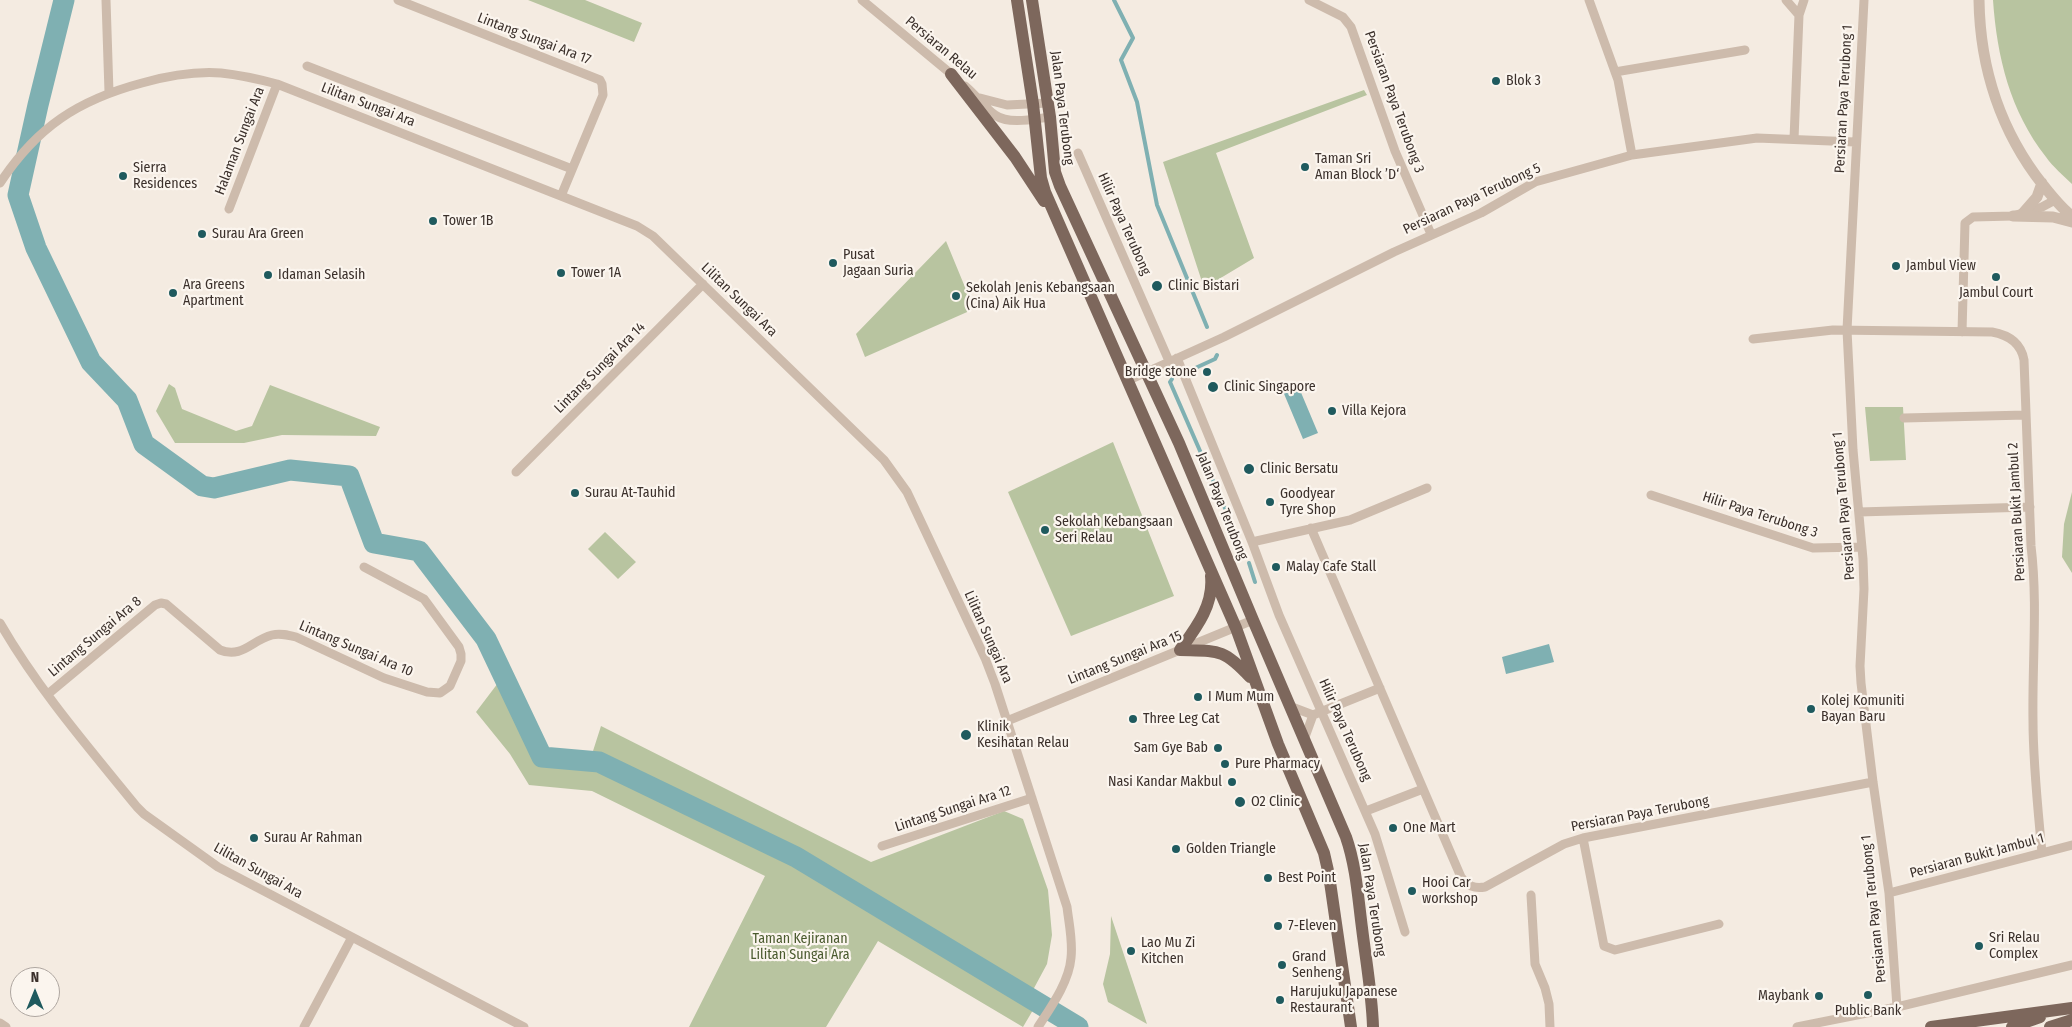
<!DOCTYPE html>
<html>
<head>
<meta charset="utf-8">
<style>
  body { margin:0 }
  #map { position:relative; width:2072px; height:1027px; overflow:hidden; background:#f4ebe1; font-family:"Fira Sans Condensed",sans-serif }
  canvas { display:block }
  .north { position:absolute; left:10px; top:967px; width:50px; height:50px; box-sizing:border-box; background:#fbf5ee; border:1px solid #aea6a0; border-radius:50%; rotate:0deg; font-size:14px; font-weight:700; line-height:20px; text-align:center; color:#3b302b }
  .north::after { content:''; display:block; margin:auto; width:18px; height:22px; background:#1f5a5e; clip-path:polygon(50% 0,100% 100%,50% 72%,0 100%) }
</style>
</head>
<body>
<div id="map">
<canvas width="2072" height="1027"></canvas>
<div class="north">N</div>
</div>
<script>
const c = document.querySelector('canvas').getContext('2d');
c.lineJoin = 'round';
function paint(path, color) { c.fillStyle = color; c.fill(path, 'evenodd'); }
function stroke(path, color, width, dash) { c.strokeStyle = color; c.lineWidth = width; c.lineCap = dash ? 'butt' : 'round'; c.setLineDash(dash || []); c.stroke(path); }
function write(font, color, halo, rows, align = 'center') {
  c.font = font + ' "Fira Sans Condensed",sans-serif'; c.lineWidth = 4.5; c.setLineDash([]); c.textBaseline = 'middle'; c.strokeStyle = halo; c.fillStyle = color; for (const [text, x, y, turn = 0] of rows) {
    c.save(); c.translate(x, y); c.rotate((+turn || 0) * Math.PI / 180); c.textAlign = isNaN(turn) ? turn : align; if (halo) c.strokeText(text, 0, 0); c.fillText(text, 0, 0); c.restore();
  }
}
paint(new Path2D(`
  M 528,0 L 585,0 L 642,23 L 634,42 Z
  M 1993,0 L 2072,0 L 2072,184 C 2063,175 2053,167 2046,157 C 2010,111 1997,57 1993,0 Z
  M 1364,90 L 1367,95 L 1216,153 L 1254,258 L 1204,288 L 1163,162 Z
  M 946,241 L 974,309 L 865,357 L 856,334 Z
  M 169,384 L 175,388 L 182,409 L 236,431 L 252,426 L 270,385 L 380,427 L 376,436 L 282,435 L 244,443 L 175,443 L 156,411 Z
  M 1865,407 L 1903,407 L 1906,460 L 1870,461 Z
  M 1113,442 L 1174,596 L 1071,636 L 1008,492 Z
  M 2072,492 L 2072,573 L 2062,557 L 2064,524 Z
  M 605,532 L 636,562 L 618,579 L 588,549 Z
  M 498,683 L 539,763 L 595,767 L 791,865 L 1033,1010 L 1023,1027 L 878,941 L 826,1027 L 689,1027 L 765,876 L 592,791 L 529,785 L 510,754 L 476,712 Z
  M 601,726 L 871,862 L 1004,811 L 1023,819 L 1048,890 L 1052,935 L 1047,964 L 1033,990 L 790,844 L 593,751 Z
  M 1111,916 L 1147,1024 L 1108,1002 L 1103,984 L 1110,954 Z`), '#b8c4a0');
paint(new Path2D(`
  M 1297,383 L 1318,433 L 1303,439 L 1282,389 Z
  M 1549,644 L 1554,662 L 1506,674 L 1502,657 Z`), '#7fb0b2');
stroke(new Path2D(`
  M 1114,0 L 1133,38 L 1121,60 L 1137,102 L 1157,205 L 1207,327
  M 1191,370 L 1215,359 L 1217,355
  M 1172,379 L 1170,382 L 1234,529
  M 1249,563 L 1255,582`), '#7fb0b2', 4);
stroke(new Path2D(`
  M 64,0 L 38,105 L 18,195 L 36,248 L 91,362 L 127,400 L 144,444 L 202,486 L 214,488 L 290,470 L 349,476 L 374,543 L 419,551 L 486,639 L 542,757 L 599,762 L 796,857 L 1078,1027`), '#7fb0b2', 21);
stroke(new Path2D(`
  M 106,0 L 109,92
  M 398,0 L 600,80 L 602,84 L 603,95 L 561,196
  M 862,0 L 956,78
  M 1309,0 L 1343,17 L 1351,27 L 1395,151 L 1431,234
  M 1589,0 L 1618,80 L 1632,155
  M 1786,0 L 1799,15
  M 1864,0 L 1847,330 L 1853,450 L 1863,559 L 1864,589 L 1860,666 L 1861,683 L 1873,782 L 1889,893 L 1897,1007
  M 307,66 L 572,169
  M 1615,72 L 1745,50
  M 965,86 C 976,95 984,107 995,115 C 1009,125 1034,119 1050,117
  M 980,98 L 1007,105 L 1048,103
  M 1794,139 L 1799,15 L 1804,0
  M 1078,153 L 1169,361
  M 0,183 C 37,127 78,100 142,83 C 167,76 194,71 221,73 C 240,75 258,79 277,84 L 637,226 L 653,236 L 884,460 L 907,492 L 985,658 L 995,684 L 1067,907 C 1069,924 1073,941 1071,958 C 1069,982 1051,1007 1038,1027
  M 229,209 L 277,84
  M 1962,332 L 1965,223 L 1973,217 L 2013,216 L 2042,207 L 2055,200
  M 1753,339 L 1833,330 L 1992,332 C 2009,335 2021,343 2024,360 L 2031,546 C 2038,603 2032,663 2033,720 C 2033,765 2038,809 2042,853
  M 1177,358 L 1252,542 L 1279,615 L 1375,834 L 1405,932
  M 1127,381 L 1224,337 L 1394,252 L 1481,213 L 1535,182 L 1632,155 L 1757,138 L 1855,142
  M 1904,418 L 2026,415
  M 516,472 L 703,284
  M 1651,495 L 1813,548 L 1862,547
  M 1859,512 L 2030,507
  M 1311,528 L 1461,877 C 1468,886 1474,889 1485,887 L 1564,844 L 1583,838 L 1873,782
  M 1252,542 L 1350,520 L 1427,488
  M 0,623 C 38,689 89,748 137,807 L 144,814 L 218,867 L 524,1027
  M 48,694 L 155,605 L 161,603 L 166,604 L 220,650 C 242,659 252,640 272,635 C 280,633 288,635 296,637 L 384,678 L 427,692 L 440,693 L 450,686 L 461,661 L 461,654 L 459,647 L 424,599 L 364,567
  M 1292,707 L 1313,715 L 1380,688
  M 1007,721 L 1253,620
  M 1305,737 L 1313,715
  M 1366,811 L 1423,789
  M 1583,838 L 1604,946 L 1615,950 L 1719,924
  M 882,846 L 1032,798
  M 1889,893 L 2072,845
  M 1531,895 L 1535,964 L 1545,988 L 1549,1004 L 1550,1027
  M 0,1023 L 6,1027
  M 304,1027 L 352,937
  M 1797,1027 L 1897,1007 L 2072,965`), '#cdbbac', 9);
stroke(new Path2D(`
  M 1979,0 C 1980,68 2001,132 2043,185 C 2052,196 2061,208 2072,216
  M 2023,213 L 2037,197 L 2042,183
  M 2013,216 L 2053,217 L 2072,222`), '#cdbbac', 11);
stroke(new Path2D(`
  M 1017,0 L 1033,104 L 1041,178 L 1045,192 L 1236,628 L 1278,744 L 1324,853 L 1329,875 L 1351,1027
  M 1032,0 L 1050,117 L 1055,172 L 1060,186 L 1179,443 L 1253,620 L 1346,837 C 1356,866 1358,897 1362,928 C 1366,961 1372,994 1373,1027
  M 951,74 L 1015,157 L 1044,201
  M 1180,650 C 1196,628 1214,605 1211,576
  M 1180,650 C 1218,651 1223,648 1250,677
  M 1931,1027 L 2072,1008
  M 2012,1027 L 2040,1017
  M 2050,1027 L 2072,1020`), '#7d675c', 12);
for (const [x, y, r, color] of [
  [1496,81,5,"#1f5a5e"],
  [1305,167,5,"#1f5a5e"],
  [123,176,5,"#1f5a5e"],
  [433,221,5,"#1f5a5e"],
  [202,234,5,"#1f5a5e"],
  [833,263,5,"#1f5a5e"],
  [1896,266,5,"#1f5a5e"],
  [561,273,5,"#1f5a5e"],
  [268,275,5,"#1f5a5e"],
  [1996,277,5,"#1f5a5e"],
  [1157,286,6,"#1f5a5e"],
  [173,293,5,"#1f5a5e"],
  [956,296,5,"#1f5a5e"],
  [1207,372,5,"#1f5a5e"],
  [1213,387,6,"#1f5a5e"],
  [1332,411,5,"#1f5a5e"],
  [1249,469,6,"#1f5a5e"],
  [575,493,5,"#1f5a5e"],
  [1270,502,5,"#1f5a5e"],
  [1045,530,5,"#1f5a5e"],
  [1276,567,5,"#1f5a5e"],
  [1198,697,5,"#1f5a5e"],
  [1811,709,5,"#1f5a5e"],
  [1133,719,5,"#1f5a5e"],
  [966,735,6,"#1f5a5e"],
  [1218,748,5,"#1f5a5e"],
  [1225,764,5,"#1f5a5e"],
  [1232,782,5,"#1f5a5e"],
  [1240,802,6,"#1f5a5e"],
  [1393,828,5,"#1f5a5e"],
  [254,838,5,"#1f5a5e"],
  [1176,849,5,"#1f5a5e"],
  [1268,878,5,"#1f5a5e"],
  [1412,891,5,"#1f5a5e"],
  [1278,926,5,"#1f5a5e"],
  [1979,946,5,"#1f5a5e"],
  [1131,951,5,"#1f5a5e"],
  [1282,965,5,"#1f5a5e"],
  [1868,995,5,"#1f5a5e"],
  [1819,996,5,"#1f5a5e"],
  [1280,1000,5,"#1f5a5e"]
]) { const dot = new Path2D(); dot.arc(x, y, r, 0, 2 * Math.PI); c.fillStyle = color; c.fill(dot); stroke(dot, '#fbf5ee', 2); }
write('14px', '#3b302b', '#fbf5ee', [
  ["Lintang Sungai Ara 17",534,39,21],
  ["Persiaran Relau",941,48,40],
  ["Persiaran Paya Terubong 1",1844,99,-87],
  ["Persiaran Paya Terubong 3",1394,102,70],
  ["Lilitan Sungai Ara",368,105,21],
  ["Jalan Paya Terubong",1062,108,83],
  ["Halaman Sungai Ara",240,141,-69],
  ["Persiaran Paya Terubong 5",1472,199,-25],
  ["Hilir Paya Terubong",1124,224,66],
  ["Lilitan Sungai Ara",739,300,44],
  ["Lintang Sungai Ara 14",600,368,-45],
  ["Jalan Paya Terubong",1222,506,68],
  ["Persiaran Paya Terubong 1",1844,506,-95],
  ["Persiaran Bukit Jambul 2",2017,512,-93],
  ["Hilir Paya Terubong 3",1760,515,18],
  ["Lintang Sungai Ara 8",95,637,-40],
  ["Lilitan Sungai Ara",988,637,66],
  ["Lintang Sungai Ara 10",356,649,23],
  ["Lintang Sungai Ara 15",1125,658,-22],
  ["Hilir Paya Terubong",1345,730,66],
  ["Lintang Sungai Ara 12",953,809,-18],
  ["Persiaran Paya Terubong",1640,814,-11],
  ["Persiaran Bukit Jambul 1",1977,856,-15],
  ["Lilitan Sungai Ara",258,871,29],
  ["Jalan Paya Terubong",1372,900,81],
  ["Persiaran Paya Terubong 1",1874,909,-96]
]);
write('14px', '#3b302b', '#fbf5ee', [
  ["Blok 3",1506,81],
  ["Taman Sri",1315,159],
  ["Aman Block ’D‘",1315,175],
  ["Sierra",133,168],
  ["Residences",133,184],
  ["Tower 1B",443,221],
  ["Surau Ara Green",212,234],
  ["Pusat",843,255],
  ["Jagaan Suria",843,271],
  ["Jambul View",1906,266],
  ["Tower 1A",571,273],
  ["Idaman Selasih",278,275],
  ["Ara Greens",183,285],
  ["Apartment",183,301],
  ["Clinic Bistari",1168,286],
  ["Sekolah Jenis Kebangsaan",966,288],
  ["(Cina) Aik Hua",966,304],
  ["Jambul Court",1996,293,"center"],
  ["Bridge stone",1197,372,"right"],
  ["Clinic Singapore",1224,387],
  ["Villa Kejora",1342,411],
  ["Clinic Bersatu",1260,469],
  ["Surau At-Tauhid",585,493],
  ["Goodyear",1280,494],
  ["Tyre Shop",1280,510],
  ["Sekolah Kebangsaan",1055,522],
  ["Seri Relau",1055,538],
  ["Malay Cafe Stall",1286,567],
  ["I Mum Mum",1208,697],
  ["Kolej Komuniti",1821,701],
  ["Bayan Baru",1821,717],
  ["Three Leg Cat",1143,719],
  ["Klinik",977,727],
  ["Kesihatan Relau",977,743],
  ["Sam Gye Bab",1208,748,"right"],
  ["Pure Pharmacy",1235,764],
  ["Nasi Kandar Makbul",1222,782,"right"],
  ["O2 Clinic",1251,802],
  ["One Mart",1403,828],
  ["Surau Ar Rahman",264,838],
  ["Golden Triangle",1186,849],
  ["Best Point",1278,878],
  ["Hooi Car",1422,883],
  ["workshop",1422,899],
  ["7-Eleven",1288,926],
  ["Sri Relau",1989,938],
  ["Complex",1989,954],
  ["Lao Mu Zi",1141,943],
  ["Kitchen",1141,959],
  ["Grand",1292,957],
  ["Senheng",1292,973],
  ["Harujuku Japanese",1290,992],
  ["Restaurant",1290,1008],
  ["Maybank",1809,996,"right"],
  ["Public Bank",1868,1011,"center"]
], 'left');
write('14px', '#4a5a2e', '#fbf5ee', [
  ["Taman Kejiranan",800,939],
  ["Lilitan Sungai Ara",800,955]
]);
</script>
</body>
</html>
